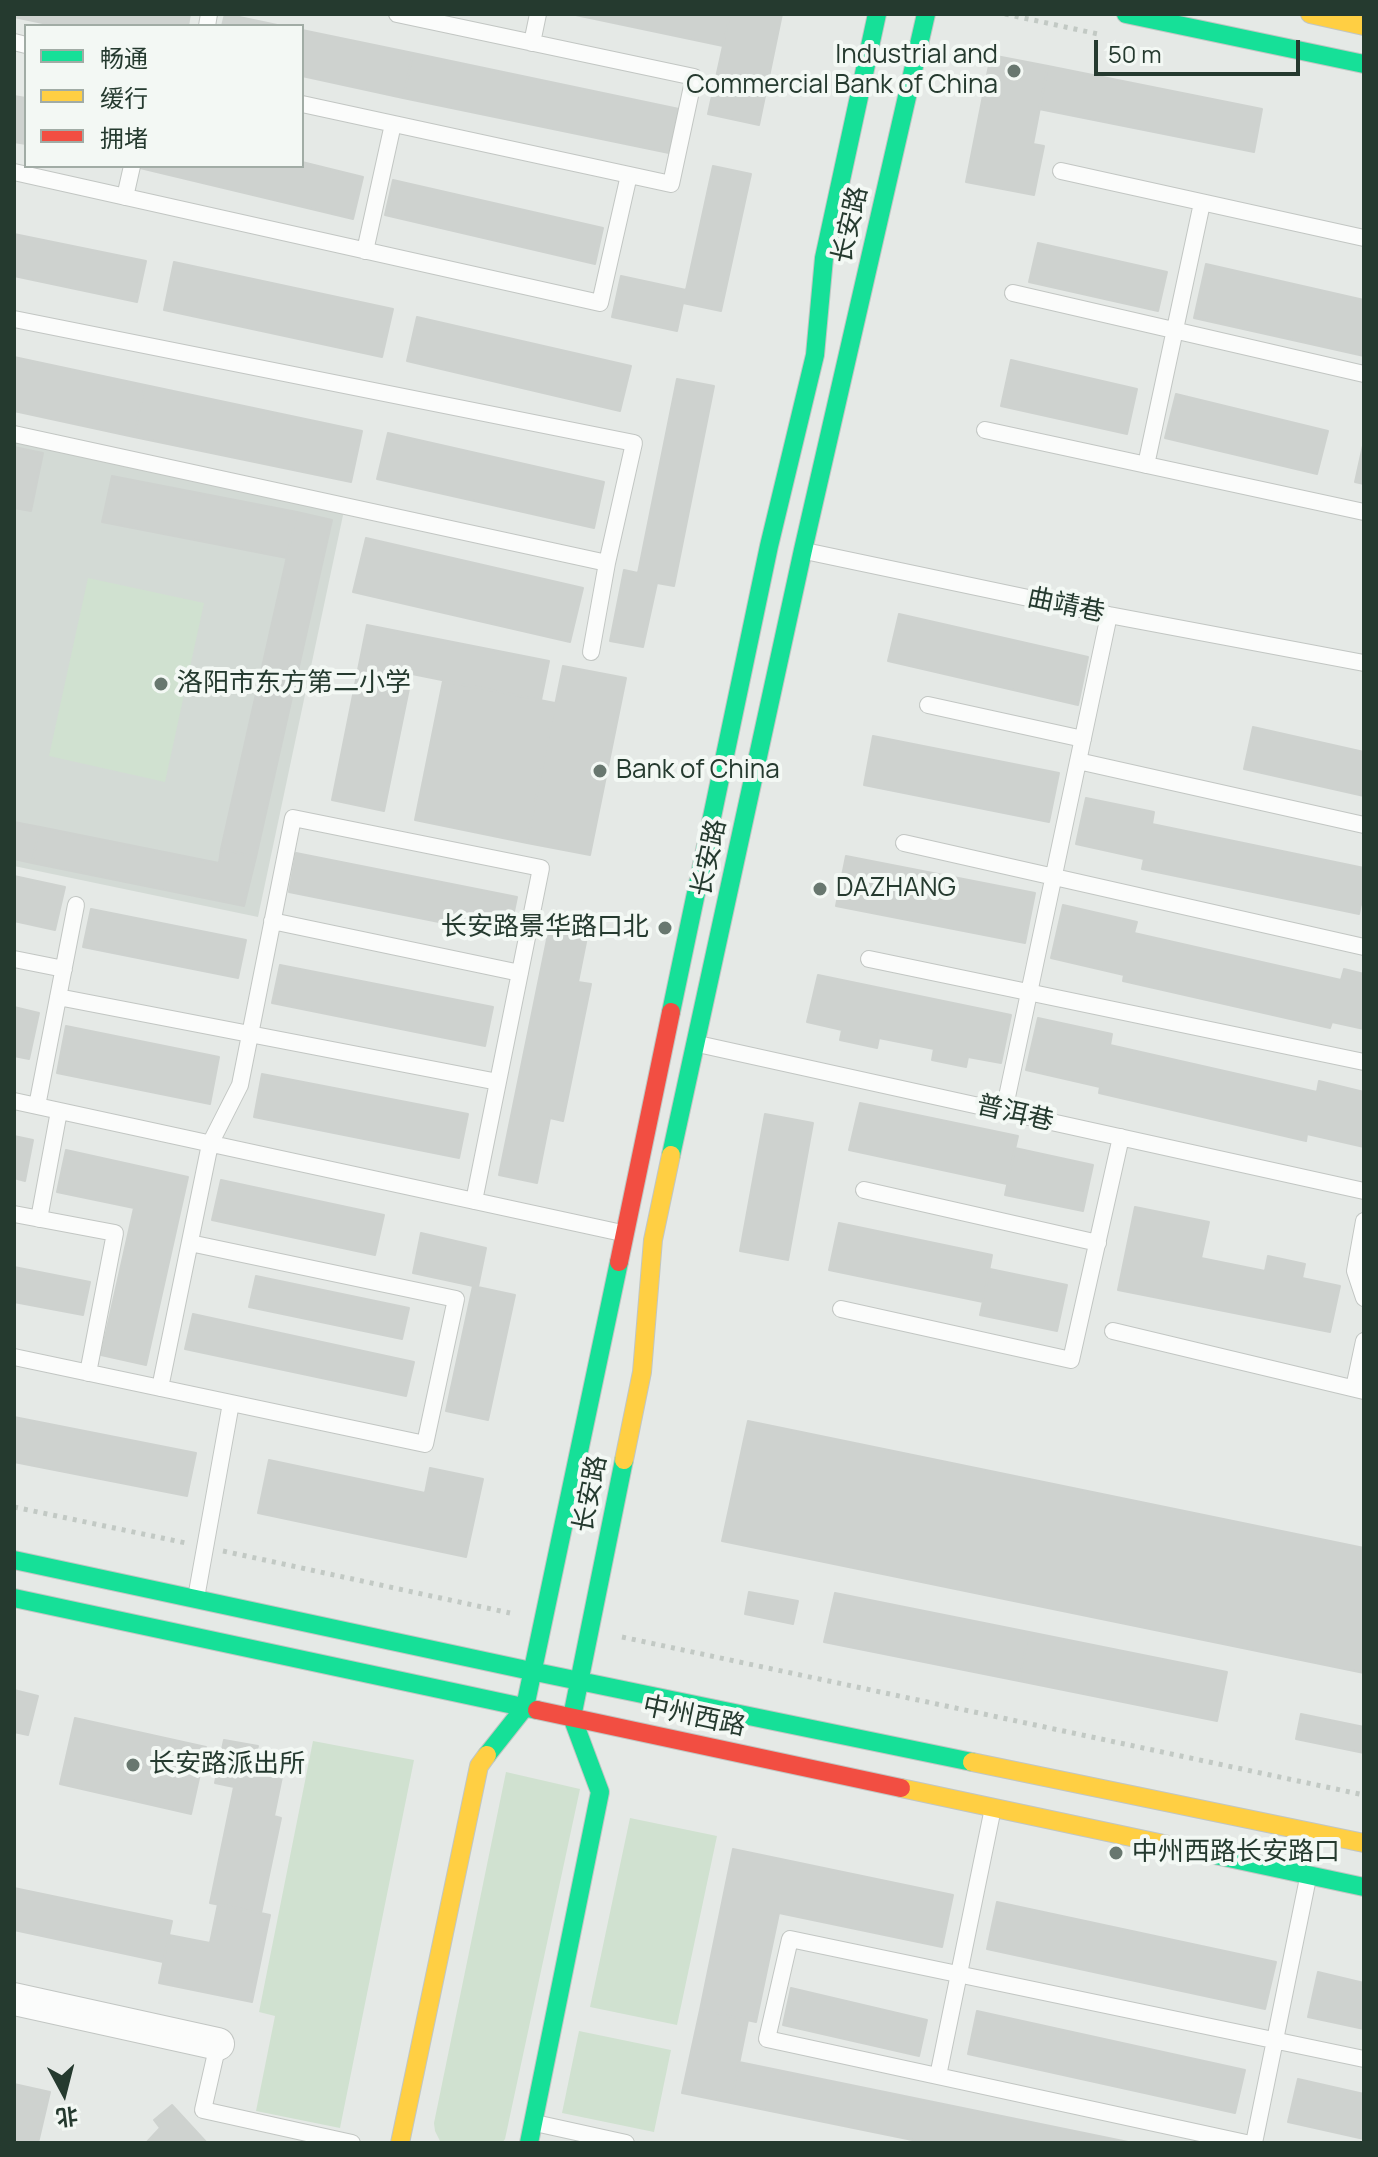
<!DOCTYPE html>
<html>
<head>
<meta charset="utf-8">
<style>
  body { margin:0 }
  #map { position:relative; width:1378px; height:2157px; overflow:hidden; background:#e5e9e6; font-family:Manrope,"Noto Sans SC",sans-serif }
  canvas { display:block }
  .frame { position:absolute; inset:0; border:16px solid #253a2f; pointer-events:none }
  .legend { position:absolute; left:24px; top:24px; width:280px; height:144px; box-sizing:border-box; background:#f3f8f4; border:2px solid #a1aca5; margin:0; padding:10px 14px; list-style:none; font-size:24px; color:#253a2f }
  .legend li { display:flex; align-items:center; gap:16px; height:40px }
  .legend b { width:40px; border:2px solid #a1aca5 }
  .north { position:absolute; left:24px; top:2053px; width:80px; height:80px; -webkit-text-stroke:6px #f3f8f4; paint-order:stroke; rotate:173deg; font-size:22px; font-weight:700; line-height:32px; text-align:center; color:#253a2f }
  .north::after { content:''; display:block; margin:auto; width:28px; height:36px; background:#253a2f; clip-path:polygon(50% 0,100% 100%,50% 72%,0 100%) }
  .scale { position:absolute; left:1094px; top:40px; width:206px; height:36px; box-sizing:border-box; border:4px solid #253a2f; border-top:0; padding-left:10px; font-size:24px; line-height:28px; white-space:nowrap; color:#253a2f; -webkit-text-stroke:6px #f3f8f4; paint-order:stroke }
</style>
</head>
<body>
<div id="map">
<canvas width="1378" height="2157"></canvas>
<div class="frame"></div>
<ul class="legend">
<li><b style="height:10px;background:#16e098"></b>畅通</li>
<li><b style="height:10px;background:#ffcf43"></b>缓行</li>
<li><b style="height:10px;background:#f24e42"></b>拥堵</li>
</ul>
<div class="north">北</div>
<div class="scale">50 m</div>
</div>
<script>
const c = document.querySelector('canvas').getContext('2d');
c.lineJoin = 'round';
function paint(path, color) { c.fillStyle = color; c.fill(path, 'evenodd'); }
function stroke(path, color, width, dash) { c.strokeStyle = color; c.lineWidth = width; c.lineCap = dash ? 'butt' : 'round'; c.setLineDash(dash || []); c.stroke(path); }
function write(font, color, halo, rows, align = 'center') {
  c.font = font + ' Manrope,"Noto Sans SC",sans-serif'; c.lineWidth = 8; c.setLineDash([]); c.textBaseline = 'middle'; c.strokeStyle = halo; c.fillStyle = color; for (const [text, x, y, turn = 0] of rows) {
    c.save(); c.translate(x, y); c.rotate((+turn || 0) * Math.PI / 180); c.textAlign = isNaN(turn) ? turn : align; if (halo) c.strokeText(text, 0, 0); c.fillText(text, 0, 0); c.restore();
  }
}
paint(new Path2D(`
  M 14,432 L 346,501 L 258,917 L 14,866 Z`), '#d3dad5');
paint(new Path2D(`
  M 88,578 L 204,603 L 165,782 L 49,756 Z
  M 313,1741 L 414,1760 L 340,2128 L 256,2111 L 275,2016 L 259,2012 Z
  M 506,1772 L 580,1789 L 505,2139 L 502,2143 L 441,2143 L 435,2131 L 434,2123 Z
  M 630,1818 L 717,1836 L 677,2025 L 590,2007 Z
  M 579,2031 L 671,2050 L 654,2132 L 562,2113 Z`), '#d0e1d0');
const building = new Path2D(`
  M 14,14 L 190,14 L 188,26 L 57,26 L 14,17 Z
  M 225,14 L 282,26 L 222,26 Z
  M 571,14 L 730,14 L 723,46 Z
  M 730,14 L 782,14 L 759,125 L 708,114 Z
  M 302,30 L 413,53 L 403,98 L 302,76 Z
  M 413,53 L 679,109 L 669,153 L 403,98 Z
  M 991,55 L 1048,66 L 1033,144 L 1044,146 L 1034,195 L 966,182 Z
  M 1048,66 L 1262,109 L 1254,152 L 1039,109 Z
  M 14,96 L 26,98 L 26,144 L 14,142 Z
  M 302,162 L 363,177 L 353,219 L 140,168 L 140,166 L 302,166 Z
  M 713,166 L 751,174 L 721,311 L 683,303 L 677,331 L 612,317 L 621,276 L 686,290 Z
  M 393,180 L 603,228 L 595,264 L 385,215 Z
  M 14,234 L 146,261 L 137,302 L 14,276 Z
  M 1038,243 L 1167,272 L 1158,311 L 1029,282 Z
  M 174,262 L 393,309 L 382,357 L 164,310 Z
  M 1206,264 L 1364,300 L 1364,356 L 1194,318 Z
  M 417,317 L 631,366 L 620,411 L 407,361 Z
  M 14,357 L 145,385 L 134,437 L 14,411 Z
  M 1011,360 L 1137,389 L 1127,434 L 1001,406 Z
  M 677,379 L 714,386 L 674,586 L 657,583 L 643,647 L 610,641 L 624,570 L 638,573 Z
  M 145,385 L 362,431 L 351,482 L 134,437 Z
  M 1176,394 L 1328,431 L 1317,474 L 1165,438 Z
  M 388,433 L 604,482 L 594,528 L 377,479 Z
  M 1364,441 L 1364,484 L 1355,482 Z
  M 14,447 L 43,453 L 31,511 L 14,508 Z
  M 112,476 L 297,512 L 287,558 L 102,522 Z
  M 297,512 L 332,520 L 256,857 L 221,849 Z
  M 366,538 L 583,588 L 570,642 L 353,592 Z
  M 899,614 L 1088,657 L 1078,705 L 888,661 Z
  M 367,625 L 549,661 L 541,700 L 412,674 L 384,811 L 332,800 Z
  M 563,666 L 626,678 L 590,855 L 527,843 Z
  M 443,681 L 555,703 L 527,843 L 415,820 Z
  M 1253,727 L 1364,752 L 1364,796 L 1244,769 Z
  M 873,736 L 1059,773 L 1049,822 L 864,785 Z
  M 1086,798 L 1154,812 L 1152,824 L 1364,868 L 1364,905 L 1361,904 L 1359,914 L 1142,869 L 1144,859 L 1076,844 Z
  M 14,822 L 40,827 L 32,863 L 14,859 Z
  M 40,827 L 219,863 L 221,849 L 256,857 L 244,906 L 32,863 Z
  M 296,853 L 517,897 L 509,936 L 289,892 Z
  M 846,856 L 1035,893 L 1025,943 L 836,906 Z
  M 14,876 L 65,887 L 55,930 L 14,921 Z
  M 1063,905 L 1137,922 L 1134,933 L 1341,980 L 1344,969 L 1364,974 L 1364,1029 L 1332,1022 L 1330,1028 L 1123,981 L 1124,975 L 1051,958 Z
  M 91,909 L 246,940 L 238,978 L 83,947 Z
  M 553,910 L 591,917 L 578,982 L 591,984 L 563,1121 L 550,1118 L 537,1183 L 499,1175 Z
  M 280,965 L 493,1007 L 485,1046 L 272,1003 Z
  M 818,975 L 1011,1015 L 1001,1063 L 968,1057 L 966,1067 L 932,1060 L 934,1049 L 879,1038 L 877,1048 L 840,1040 L 842,1030 L 807,1022 Z
  M 14,1007 L 39,1013 L 29,1059 L 14,1056 Z
  M 1038,1018 L 1112,1034 L 1110,1045 L 1317,1092 L 1319,1081 L 1364,1092 L 1364,1147 L 1307,1134 L 1306,1141 L 1099,1093 L 1100,1087 L 1026,1070 Z
  M 66,1026 L 219,1057 L 210,1104 L 57,1073 Z
  M 262,1074 L 468,1114 L 459,1158 L 254,1117 Z
  M 860,1103 L 1018,1136 L 1007,1184 L 849,1150 Z
  M 765,1114 L 813,1123 L 788,1260 L 740,1251 Z
  M 14,1136 L 33,1140 L 25,1181 L 14,1178 Z
  M 1015,1148 L 1093,1165 L 1083,1211 L 1005,1195 Z
  M 66,1150 L 188,1177 L 146,1365 L 101,1355 L 134,1208 L 57,1192 Z
  M 221,1180 L 384,1215 L 375,1255 L 212,1220 Z
  M 1135,1207 L 1209,1222 L 1201,1258 L 1265,1271 L 1268,1256 L 1305,1264 L 1302,1278 L 1340,1286 L 1330,1332 L 1118,1290 Z
  M 839,1223 L 992,1255 L 983,1302 L 829,1270 Z
  M 421,1233 L 486,1248 L 478,1287 L 413,1273 Z
  M 14,1267 L 90,1282 L 83,1315 L 14,1302 Z
  M 990,1269 L 1067,1285 L 1057,1331 L 980,1315 Z
  M 256,1276 L 409,1308 L 402,1339 L 249,1307 Z
  M 473,1286 L 515,1295 L 488,1420 L 446,1411 Z
  M 193,1314 L 414,1362 L 406,1396 L 185,1349 Z
  M 14,1417 L 196,1453 L 187,1496 L 14,1462 Z
  M 748,1421 L 1364,1548 L 1364,1673 L 722,1541 Z
  M 269,1460 L 425,1493 L 430,1468 L 483,1479 L 466,1557 L 258,1513 Z
  M 749,1592 L 798,1601 L 793,1624 L 745,1614 Z
  M 835,1593 L 1029,1632 L 1019,1681 L 824,1642 Z
  M 1029,1632 L 1227,1672 L 1217,1721 L 1019,1681 Z
  M 14,1690 L 38,1696 L 28,1735 L 14,1732 Z
  M 1301,1714 L 1364,1727 L 1364,1753 L 1296,1739 Z
  M 75,1718 L 206,1747 L 191,1814 L 60,1784 Z
  M 224,1740 L 258,1746 L 255,1756 L 285,1762 L 274,1816 L 281,1818 L 261,1913 L 210,1903 L 234,1787 L 215,1783 Z
  M 733,1849 L 953,1895 L 942,1947 L 779,1913 L 756,2022 L 700,2010 Z
  M 14,1888 L 172,1921 L 163,1962 L 14,1930 Z
  M 997,1902 L 1276,1962 L 1265,2009 L 987,1949 Z
  M 218,1904 L 270,1915 L 252,2002 L 159,1983 L 169,1935 L 210,1943 Z
  M 1318,1972 L 1364,1983 L 1364,2029 L 1308,2017 Z
  M 791,1988 L 927,2020 L 919,2056 L 783,2025 Z
  M 700,2010 L 748,2020 L 731,2103 L 682,2093 Z
  M 977,2011 L 1245,2070 L 1235,2113 L 968,2054 Z
  M 739,2062 L 1133,2143 L 927,2143 L 731,2103 Z
  M 1298,2079 L 1364,2094 L 1364,2139 L 1288,2122 Z
  M 14,2084 L 50,2092 L 38,2143 L 14,2143 Z
  M 172,2105 L 207,2143 L 146,2143 L 160,2128 L 154,2120 Z`);
paint(building, '#ced2cf');
stroke(building, '#ced2cf', 2);
const lane = new Path2D(`
  M 207,26 L 209,14
  M 14,42 L 26,45
  M 532,43 L 538,14
  M 302,104 L 671,184 L 694,77 L 397,14
  M 1061,171 L 1364,238
  M 14,172 L 600,303 L 629,175
  M 125,197 L 132,166
  M 365,251 L 393,124
  M 1013,293 L 1364,374
  M 14,319 L 634,443 L 607,563 L 14,434
  M 985,430 L 1364,512
  M 1146,465 L 1202,203
  M 805,551 L 1109,615 L 1364,663
  M 591,652 L 607,563
  M 928,705 L 1083,739
  M 1078,761 L 1364,825
  M 904,843 L 1364,947
  M 272,921 L 520,973
  M 14,959 L 64,969
  M 869,959 L 1364,1062
  M 58,997 L 498,1082
  M 698,1044 L 1364,1191
  M 14,1101 L 622,1233
  M 37,1106 L 76,905
  M 1004,1111 L 1109,615
  M 864,1190 L 1098,1243
  M 14,1214 L 115,1233 L 88,1373
  M 39,1219 L 59,1111
  M 1364,1221 L 1355,1271 L 1364,1298
  M 841,1309 L 1071,1360 L 1121,1137
  M 1113,1331 L 1364,1391
  M 14,1357 L 425,1444 L 456,1299 L 190,1243
  M 160,1388 L 210,1144 L 240,1085 L 293,818 L 541,868 L 474,1201
  M 1354,1388 L 1364,1341
  M 196,1598 L 231,1403
  M 218,2044 L 203,2110 L 352,2143
  M 938,2076 L 993,1808
  M 535,2123 L 626,2143
  M 1246,2143 L 767,2039 L 790,1939 L 1364,2059
  M 1254,2143 L 1308,1878`);
const street = new Path2D(`
  M 14,1999 L 218,2044`);
const fast = new Path2D(`
  M 1126,14 L 1364,64
  M 671,1012 L 769,546 L 815,355 L 824,258 L 877,14
  M 671,1155 L 803,550 L 926,14
  M 14,1560 L 531,1671 L 972,1762
  M 14,1598 L 537,1710
  M 487,1755 L 525,1707 L 619,1262
  M 1173,1846 L 1364,1887
  M 529,2143 L 600,1792 L 572,1717 L 624,1460`);
const slow = new Path2D(`
  M 1310,14 L 1364,26
  M 624,1460 L 642,1372 L 653,1240 L 671,1155
  M 972,1762 L 1364,1843
  M 901,1788 L 1173,1846
  M 400,2143 L 479,1766 L 487,1755`);
const jam = new Path2D(`
  M 619,1262 L 671,1012
  M 537,1710 L 901,1788`);
stroke(lane, '#c2c6c3', 18);
stroke(street, '#c2c6c3', 34);
stroke(fast, '#c1c6c3', 20);
stroke(slow, '#c1c6c3', 20);
stroke(jam, '#c1c6c3', 20);
stroke(new Path2D(`
  M 1005,14 L 1098,34
  M 14,1507 L 186,1543
  M 223,1551 L 510,1613
  M 622,1637 L 1364,1795`), '#c2c9c4', 5, [4, 6]);
stroke(lane, '#fbfcfb', 16);
stroke(street, '#fbfcfb', 32);
stroke(fast, '#16e098', 18);
stroke(slow, '#ffcf43', 18);
stroke(jam, '#f24e42', 18);
for (const [x, y, r, color] of [
  [1014,71,8,"#68776f"],
  [161,684,8,"#68776f"],
  [600,771,8,"#68776f"],
  [820,889,8,"#68776f"],
  [665,928,8,"#68776f"],
  [133,1765,8,"#68776f"],
  [1116,1853,8,"#68776f"]
]) { const dot = new Path2D(); dot.arc(x, y, r, 0, 2 * Math.PI); c.fillStyle = color; c.fill(dot); stroke(dot, '#f3f8f4', 3); }
write('26px', '#253a2f', '#f3f8f4', [
  ["Industrial and",998,56,"right"],
  ["Commercial Bank of China",998,86,"right"],
  ["洛阳市东方第二小学",177,684],
  ["Bank of China",616,771],
  ["DAZHANG",836,889],
  ["长安路景华路口北",649,928,"right"],
  ["长安路派出所",149,1765],
  ["中州西路长安路口",1132,1853]
], 'left');
write('26px', '#253a2f', '#f3f8f4', [
  ["长安路",851,225,-77],
  ["曲靖巷",1066,606,12],
  ["长安路",710,858,-78],
  ["普洱巷",1015,1114,13],
  ["长安路",591,1494,-79],
  ["中州西路",694,1717,12]
]);
</script>
</body>
</html>
